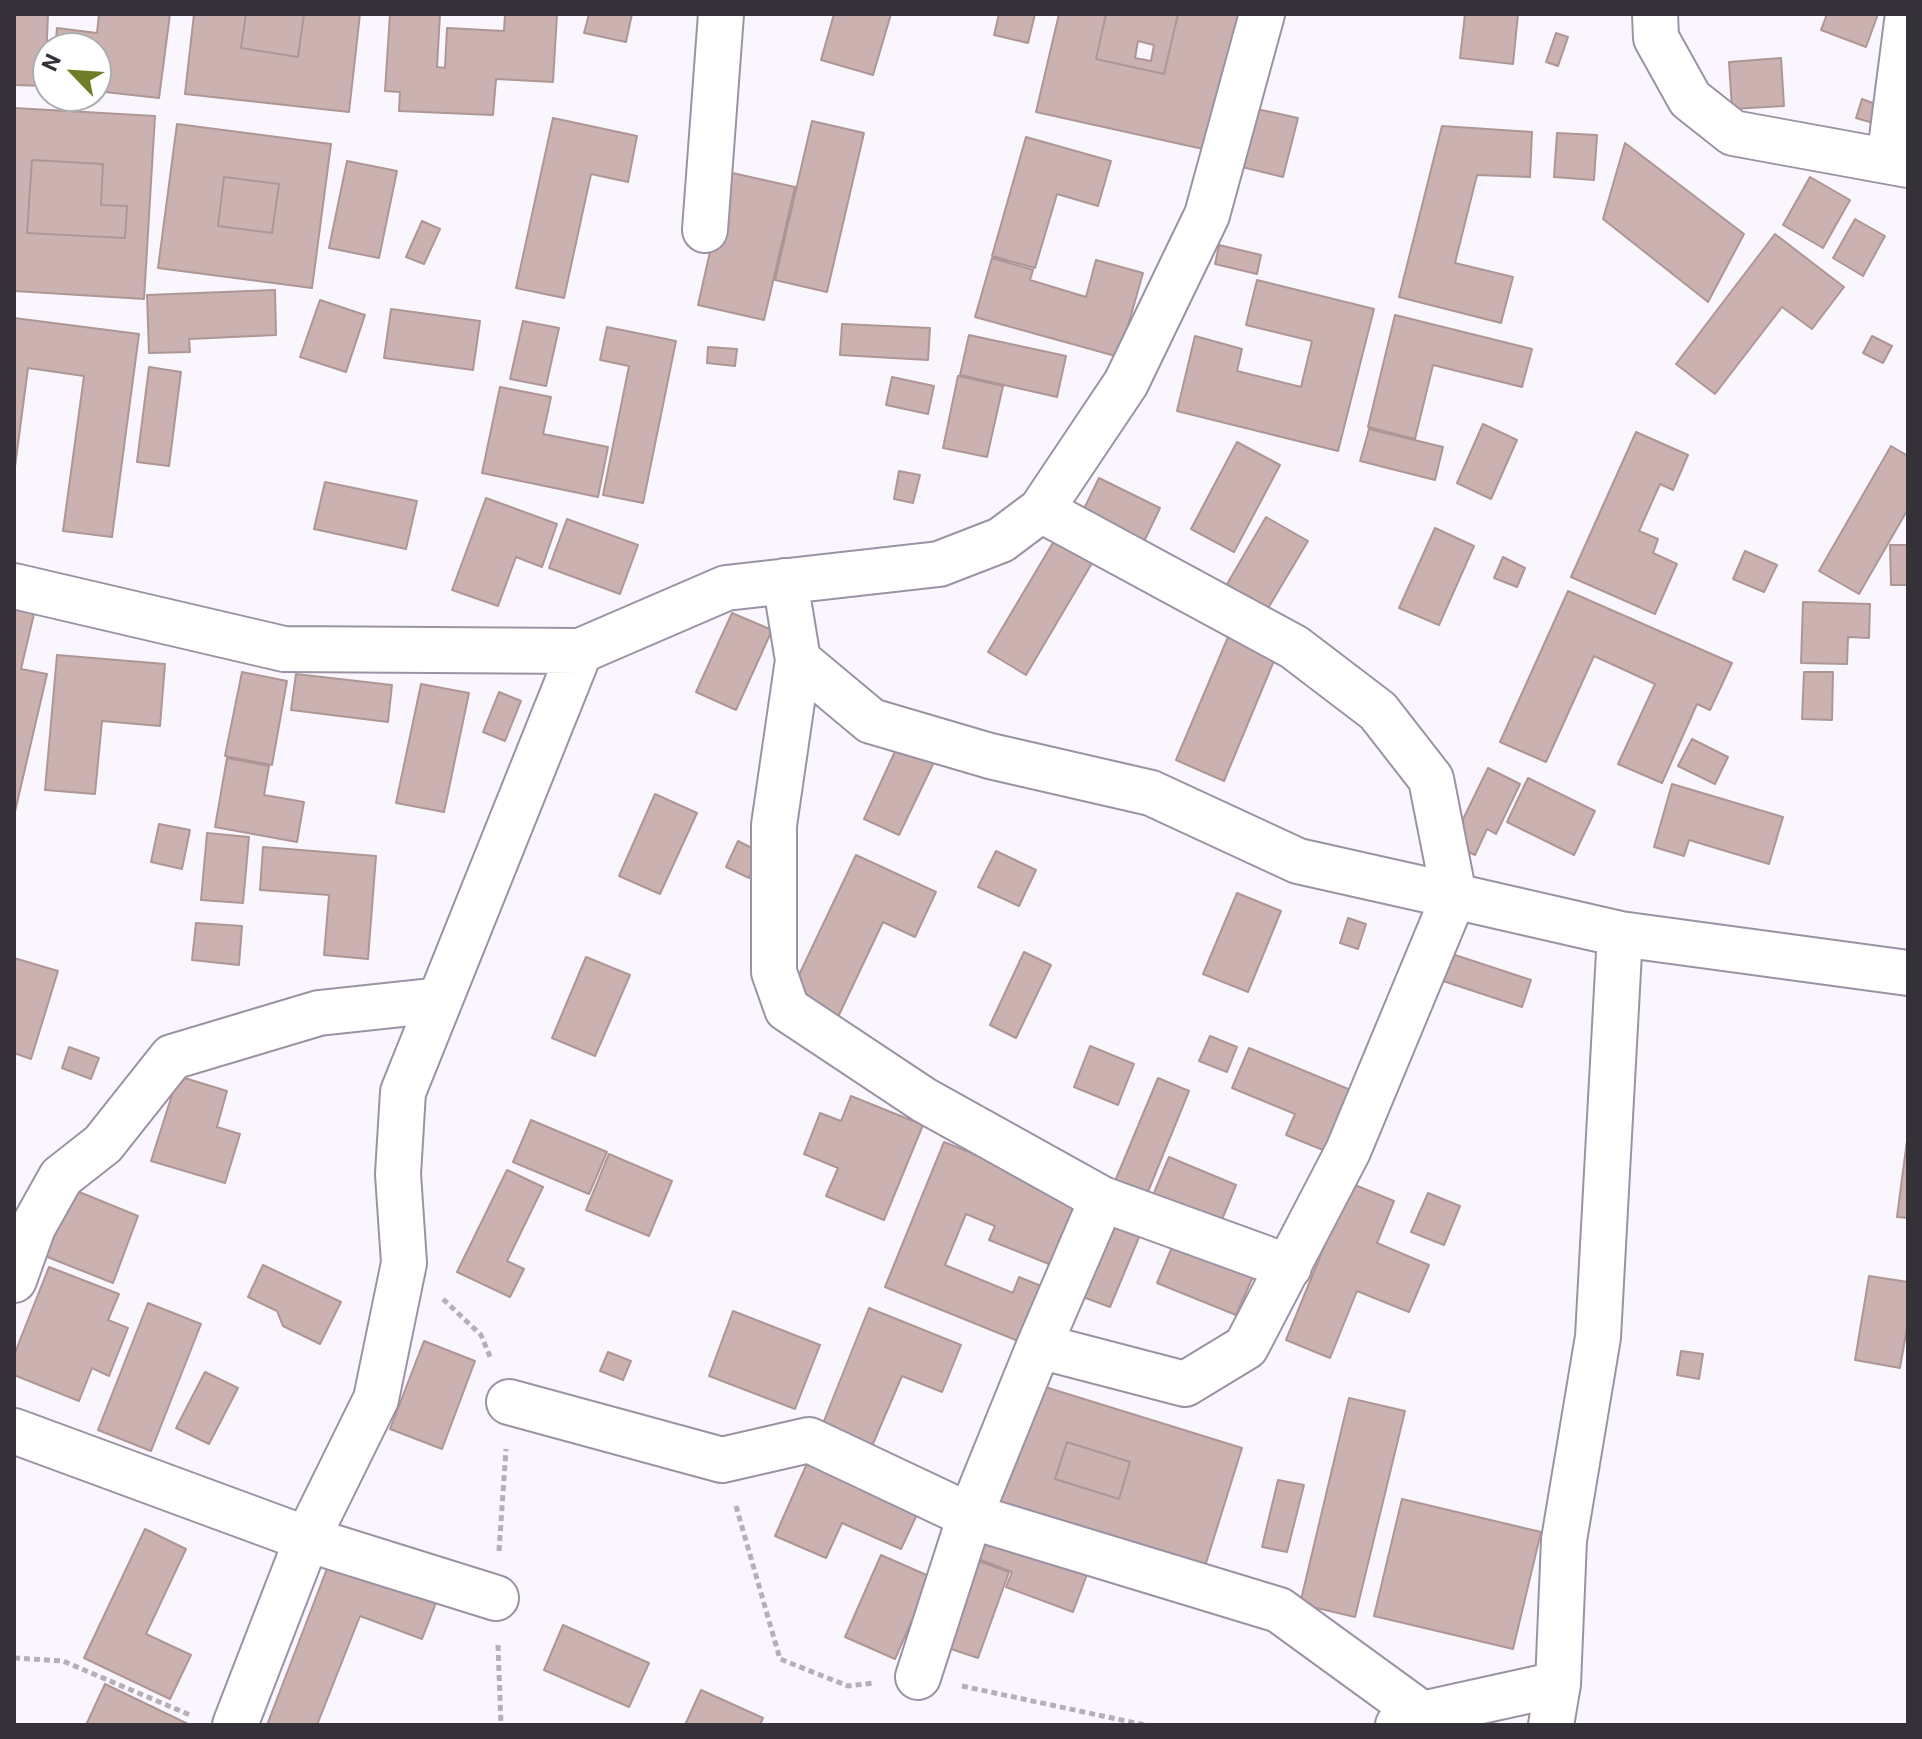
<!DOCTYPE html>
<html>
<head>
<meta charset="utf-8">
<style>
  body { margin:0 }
  #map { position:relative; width:1922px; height:1739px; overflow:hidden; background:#faf6fe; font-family:Roboto,sans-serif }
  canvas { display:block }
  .frame { position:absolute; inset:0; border:16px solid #353139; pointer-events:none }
  .north { position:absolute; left:32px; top:32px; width:80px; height:80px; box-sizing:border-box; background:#fff; border:2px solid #aeadb0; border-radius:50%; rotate:295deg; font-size:22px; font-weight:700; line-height:32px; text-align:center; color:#353139 }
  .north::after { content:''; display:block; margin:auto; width:28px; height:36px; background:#717c28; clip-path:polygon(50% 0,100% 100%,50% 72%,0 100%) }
</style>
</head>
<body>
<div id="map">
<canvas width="1922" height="1739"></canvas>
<div class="frame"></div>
<div class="north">N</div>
</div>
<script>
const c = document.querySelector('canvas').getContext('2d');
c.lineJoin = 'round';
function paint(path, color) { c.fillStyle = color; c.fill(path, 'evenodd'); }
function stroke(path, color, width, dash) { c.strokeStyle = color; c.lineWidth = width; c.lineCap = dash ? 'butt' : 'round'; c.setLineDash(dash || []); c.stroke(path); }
const building = new Path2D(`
  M 14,14 L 48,14 L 45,86 L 14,85 Z
  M 99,14 L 170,14 L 159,98 L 96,91 L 96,48 L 55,48 L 57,28 L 97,33 Z
  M 194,14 L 246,14 L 241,48 L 298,57 L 304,14 L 360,14 L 349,112 L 185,94 Z
  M 246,14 L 304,14 L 298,57 L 241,48 Z
  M 390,14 L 440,14 L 437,67 L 445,68 L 447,28 L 504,31 L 505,14 L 557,14 L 553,82 L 496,79 L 493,115 L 399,111 L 400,92 L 385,91 Z
  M 589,14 L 632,14 L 626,42 L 584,33 Z
  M 834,14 L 891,14 L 873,75 L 821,60 Z
  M 999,14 L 1035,14 L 1028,43 L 994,35 Z
  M 1059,14 L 1106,14 L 1096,59 L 1164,74 L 1178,14 L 1243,14 L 1212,151 L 1036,112 Z
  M 1106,14 L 1178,14 L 1164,74 L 1096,59 Z
  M 1465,14 L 1518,14 L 1513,64 L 1460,58 Z
  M 1827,14 L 1878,14 L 1866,47 L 1821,30 Z
  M 1556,33 L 1568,37 L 1558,66 L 1546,62 Z
  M 1138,41 L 1154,45 L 1151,61 L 1135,58 Z
  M 1781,58 L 1784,106 L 1732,109 L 1729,62 Z
  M 1862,99 L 1886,108 L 1880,125 L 1856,118 Z
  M 14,108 L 155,116 L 144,299 L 14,291 ZM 32,160 L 103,164 L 101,205 L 127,206 L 125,238 L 27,233 Z
  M 1257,109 L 1298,118 L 1283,177 L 1242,167 Z
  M 553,118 L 637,136 L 628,182 L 591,174 L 564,298 L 516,288 Z
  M 812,121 L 864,133 L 827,292 L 775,280 Z
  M 177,124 L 331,144 L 312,288 L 158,268 ZM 224,177 L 279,184 L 272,233 L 218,226 Z
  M 1442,126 L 1532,132 L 1530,177 L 1477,175 L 1455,263 L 1513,277 L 1501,323 L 1399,297 Z
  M 1557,133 L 1597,135 L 1594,180 L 1554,177 Z
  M 1026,137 L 1111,161 L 1098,206 L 1057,194 L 1035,268 L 992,256 Z
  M 1625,143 L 1744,234 L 1708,302 L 1603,219 Z
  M 32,160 L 103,164 L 101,205 L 127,206 L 125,238 L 27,233 Z
  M 347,161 L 397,171 L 379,258 L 329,248 Z
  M 728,172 L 795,187 L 764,320 L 698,305 Z
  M 224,177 L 279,184 L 272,233 L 218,226 Z
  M 1810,177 L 1850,200 L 1823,248 L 1783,225 Z
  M 1855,219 L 1885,236 L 1863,276 L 1833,258 Z
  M 422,221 L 440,229 L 424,264 L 406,257 Z
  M 1775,234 L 1844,287 L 1812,329 L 1782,307 L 1715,394 L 1676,364 Z
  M 1219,245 L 1261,255 L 1257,274 L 1215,264 Z
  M 992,258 L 1033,270 L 1030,280 L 1086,297 L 1096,260 L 1143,273 L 1119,357 L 975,317 Z
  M 1257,280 L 1374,309 L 1338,451 L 1177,411 L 1195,336 L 1242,349 L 1237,371 L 1301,387 L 1312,341 L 1246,325 Z
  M 275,290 L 276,335 L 189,339 L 190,352 L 149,353 L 147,295 Z
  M 320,300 L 365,315 L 346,372 L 300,357 Z
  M 391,309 L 480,321 L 473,370 L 384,358 Z
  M 1395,315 L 1532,349 L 1522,387 L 1433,365 L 1415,439 L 1368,427 Z
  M 14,318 L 139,334 L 112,537 L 63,531 L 84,376 L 28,368 L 14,474 Z
  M 523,321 L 559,328 L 546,386 L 510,379 Z
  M 842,324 L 930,328 L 928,360 L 840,355 Z
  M 607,327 L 676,341 L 643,503 L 603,495 L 629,366 L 600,360 Z
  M 969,335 L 1066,356 L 1057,397 L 960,375 Z
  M 1872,336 L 1892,346 L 1883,363 L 1863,353 Z
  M 708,347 L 737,349 L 735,366 L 707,363 Z
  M 149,367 L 181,372 L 169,466 L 137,462 Z
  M 958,376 L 1003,386 L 987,457 L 943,448 Z
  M 892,377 L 934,386 L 928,414 L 886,405 Z
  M 500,387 L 551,397 L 543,434 L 608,447 L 598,497 L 482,473 Z
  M 1483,424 L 1517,440 L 1491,499 L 1457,483 Z
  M 1369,429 L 1443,447 L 1435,480 L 1360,461 Z
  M 1636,432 L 1688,455 L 1673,490 L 1660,484 L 1639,531 L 1658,539 L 1653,553 L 1677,564 L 1655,614 L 1571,577 Z
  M 1237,442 L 1280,465 L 1234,552 L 1191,529 Z
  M 1891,446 L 1908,456 L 1908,509 L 1859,594 L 1819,571 Z
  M 899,471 L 920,475 L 913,503 L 894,499 Z
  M 1099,478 L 1160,508 L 1140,550 L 1078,521 Z
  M 325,482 L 417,501 L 406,549 L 314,529 Z
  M 486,498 L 557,524 L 542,567 L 516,557 L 498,606 L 452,590 Z
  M 1266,517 L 1308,541 L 1264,615 L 1223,591 Z
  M 567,519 L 638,545 L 620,594 L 549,568 Z
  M 1435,528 L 1474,546 L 1439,625 L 1399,608 Z
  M 1060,531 L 1098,553 L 1026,675 L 988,652 Z
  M 1890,545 L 1908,545 L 1908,585 L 1891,585 Z
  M 1745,551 L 1777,565 L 1764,592 L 1733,579 Z
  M 1503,557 L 1525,568 L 1517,587 L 1494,578 Z
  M 1568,591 L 1732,663 L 1710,710 L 1697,704 L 1662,783 L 1618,764 L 1655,684 L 1594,656 L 1546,762 L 1500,742 Z
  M 14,592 L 38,597 L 21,669 L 47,674 L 14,816 Z
  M 1803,602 L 1870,604 L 1869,638 L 1848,637 L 1847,664 L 1801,663 Z
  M 732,613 L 772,630 L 736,710 L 696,692 Z
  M 1231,630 L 1278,651 L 1224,781 L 1176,760 Z
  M 57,655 L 165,664 L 160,726 L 102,721 L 95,794 L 45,790 Z
  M 242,672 L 287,681 L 272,765 L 225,756 Z
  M 1804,672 L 1833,672 L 1832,720 L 1802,719 Z
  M 296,674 L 392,685 L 388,722 L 291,710 Z
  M 421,684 L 469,693 L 444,812 L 396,803 Z
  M 499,692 L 521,701 L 505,741 L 483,732 Z
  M 1692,739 L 1728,757 L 1715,784 L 1678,766 Z
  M 898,745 L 934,762 L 899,835 L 864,819 Z
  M 227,758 L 269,766 L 264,795 L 304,802 L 297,842 L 215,827 Z
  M 1488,768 L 1520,784 L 1496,834 L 1487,829 L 1475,855 L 1451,844 Z
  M 1528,778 L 1595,811 L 1574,855 L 1507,822 Z
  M 1672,784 L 1783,817 L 1769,864 L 1689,840 L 1684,856 L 1654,847 Z
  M 655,794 L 697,813 L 660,894 L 619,876 Z
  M 159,824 L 190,830 L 182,869 L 151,862 Z
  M 207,833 L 249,837 L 243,903 L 201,900 Z
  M 738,841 L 760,852 L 749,878 L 726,867 Z
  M 263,847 L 376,856 L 368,959 L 324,955 L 329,895 L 260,890 Z
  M 996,851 L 1036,870 L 1019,906 L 978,887 Z
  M 856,855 L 936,892 L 915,937 L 883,922 L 837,1019 L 789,996 Z
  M 1237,893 L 1281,911 L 1248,992 L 1203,974 Z
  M 1348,918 L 1366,924 L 1358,949 L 1340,943 Z
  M 196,923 L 242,926 L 239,965 L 192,960 Z
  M 1024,952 L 1051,965 L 1016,1038 L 990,1025 Z
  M 1452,954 L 1531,980 L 1522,1007 L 1443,981 Z
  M 586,957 L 630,975 L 595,1056 L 552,1038 Z
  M 14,958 L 58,971 L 31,1059 L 14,1053 Z
  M 1210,1036 L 1237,1047 L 1227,1072 L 1199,1061 Z
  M 1090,1046 L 1134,1064 L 1118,1105 L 1074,1087 Z
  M 69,1047 L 99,1058 L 91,1079 L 62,1068 Z
  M 1249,1048 L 1353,1091 L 1328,1152 L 1286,1135 L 1295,1114 L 1232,1088 Z
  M 178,1076 L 227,1091 L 217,1127 L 240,1134 L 225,1183 L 151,1161 Z
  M 1158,1078 L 1189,1091 L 1145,1199 L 1113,1186 Z
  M 851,1096 L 923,1125 L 884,1220 L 826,1196 L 838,1168 L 804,1154 L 820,1113 L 841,1121 Z
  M 531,1120 L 607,1152 L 589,1194 L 513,1162 Z
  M 1908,1133 L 1908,1218 L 1897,1217 Z
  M 944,1142 L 1088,1200 L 1059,1268 L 989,1240 L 995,1226 L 966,1214 L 945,1265 L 1013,1293 L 1019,1277 L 1051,1290 L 1028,1345 L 885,1287 Z
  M 609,1154 L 672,1181 L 649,1236 L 586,1210 Z
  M 1169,1157 L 1236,1185 L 1219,1227 L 1151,1200 Z
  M 507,1170 L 543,1187 L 507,1261 L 524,1269 L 510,1297 L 457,1272 Z
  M 1350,1183 L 1394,1201 L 1377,1243 L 1429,1265 L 1409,1312 L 1357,1291 L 1330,1358 L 1286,1340 Z
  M 67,1187 L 138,1216 L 113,1283 L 40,1254 Z
  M 1428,1193 L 1460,1206 L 1444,1245 L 1411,1232 Z
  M 1104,1215 L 1142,1230 L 1110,1307 L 1072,1293 Z
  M 1175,1240 L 1255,1272 L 1236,1315 L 1157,1283 Z
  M 263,1265 L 341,1302 L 320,1344 L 283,1326 L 277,1311 L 248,1297 Z
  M 49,1267 L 119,1294 L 108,1320 L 128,1328 L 109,1376 L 92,1368 L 79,1401 L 14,1375 L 14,1355 Z
  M 1869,1276 L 1908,1282 L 1908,1322 L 1900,1368 L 1855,1360 Z
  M 148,1303 L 201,1324 L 151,1451 L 98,1430 Z
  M 869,1308 L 961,1345 L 942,1392 L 902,1376 L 872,1446 L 822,1426 Z
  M 733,1311 L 820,1345 L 795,1409 L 709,1376 Z
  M 424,1341 L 475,1361 L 442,1449 L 390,1429 Z
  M 1681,1351 L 1703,1354 L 1699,1379 L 1677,1375 Z
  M 608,1352 L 631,1361 L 623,1380 L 600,1371 Z
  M 205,1372 L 238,1388 L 209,1444 L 176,1428 Z
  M 1029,1382 L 1242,1448 L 1201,1579 L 988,1513 ZM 1067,1442 L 1130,1462 L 1119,1499 L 1055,1479 Z
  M 1349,1398 L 1405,1411 L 1355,1617 L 1300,1604 Z
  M 1067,1442 L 1130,1462 L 1119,1499 L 1055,1479 Z
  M 809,1459 L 920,1508 L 901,1549 L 842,1523 L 826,1558 L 775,1536 Z
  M 1278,1480 L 1304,1485 L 1287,1552 L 1262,1547 Z
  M 1402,1499 L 1541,1532 L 1513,1649 L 1374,1616 Z
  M 145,1529 L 186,1549 L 146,1634 L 191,1655 L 170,1699 L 84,1658 Z
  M 981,1529 L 1089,1569 L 1073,1612 L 1006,1587 L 1012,1572 L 971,1556 Z
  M 333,1553 L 439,1595 L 422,1639 L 360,1616 L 317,1725 L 267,1725 Z
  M 881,1555 L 931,1577 L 895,1659 L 845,1637 Z
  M 970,1558 L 1009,1572 L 978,1658 L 939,1645 Z
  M 563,1625 L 649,1663 L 629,1707 L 544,1670 Z
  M 105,1684 L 188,1724 L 86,1725 Z
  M 701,1690 L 763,1718 L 760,1725 L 685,1725 Z`);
paint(building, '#cbb2b1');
stroke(building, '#ae9695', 2);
const minor = new Path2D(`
  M 1655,14 L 1656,38 L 1690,99 L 1733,133 L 1908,165
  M 1889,161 L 1908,14
  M 705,230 L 721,14
  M 1041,510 L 1294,647 L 1378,711 L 1431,779 L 1454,896 L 1620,934
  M 785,581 L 798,660 L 871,721 L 990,756 L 1151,793 L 1298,861 L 1454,896 L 1348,1151 L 1246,1347 L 1185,1384 L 1039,1346
  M 14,586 L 284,649 L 580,651 L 726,588 L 939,564 L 1001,540 L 1041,510 L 1126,383 L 1207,215 L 1262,14
  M 798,660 L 774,825 L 774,972 L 787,1009 L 924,1100 L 1102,1199 L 1289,1267
  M 14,1280 L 33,1227 L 61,1177 L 103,1144 L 172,1057 L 319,1013 L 440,1000
  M 509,1402 L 722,1460 L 809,1440 L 970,1516 L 1279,1610 L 1422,1714
  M 14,1431 L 307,1539 L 496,1598
  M 918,1677 L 970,1516 L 1039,1346 L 1102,1199
  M 235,1725 L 307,1539 L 376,1399 L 404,1263 L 398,1174 L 403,1092 L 580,651
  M 1398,1725 L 1422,1714 L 1558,1684
  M 1551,1725 L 1558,1684 L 1564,1540 L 1598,1337 L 1620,934 L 1908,973`);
stroke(minor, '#9b92a4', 48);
stroke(new Path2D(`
  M 443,1299 L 481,1335 L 491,1359
  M 736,1506 L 780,1659 L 848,1686 L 873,1683
  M 499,1551 L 506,1449
  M 498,1645 L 501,1725
  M 14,1658 L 63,1661 L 190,1715
  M 962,1686 L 1145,1725`), '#b4b0b8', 5, [6, 4]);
stroke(minor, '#fff', 44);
</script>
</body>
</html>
